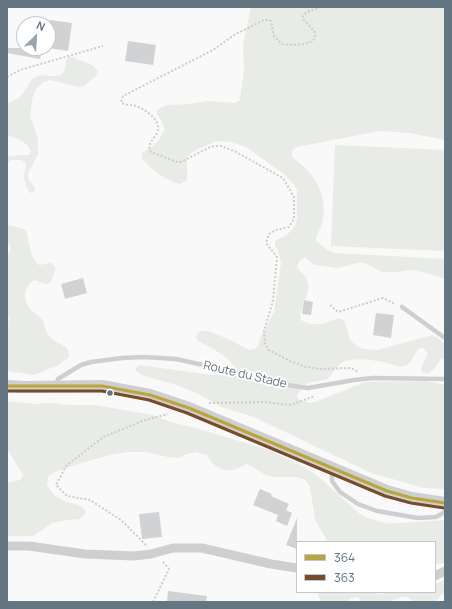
<!DOCTYPE html>
<html>
<head>
<meta charset="utf-8">
<style>
  body { margin:0 }
  #map { position:relative; width:452px; height:609px; overflow:hidden; background:#f9f9f9; font-family:Manrope,sans-serif }
  canvas { display:block }
  .frame { position:absolute; inset:0; border:8px solid #657683; pointer-events:none }
  .legend { position:absolute; left:296px; top:541px; width:140px; height:52px; box-sizing:border-box; background:#fff; border:1px solid #c1c8cd; margin:0; padding:5px 7px; list-style:none; font-size:12px; color:#657683 }
  .legend li { display:flex; align-items:center; gap:8px; height:20px }
  .legend b { width:20px; border:1px solid #c1c8cd }
  .north { position:absolute; left:16px; top:16px; width:40px; height:40px; box-sizing:border-box; background:#fff; border:1px solid #c1c8cd; border-radius:50%; rotate:25deg; font-size:11px; font-weight:700; line-height:16px; text-align:center; color:#657683 }
  .north::after { content:''; display:block; margin:auto; width:14px; height:18px; background:#99a4ac; clip-path:polygon(50% 0,100% 100%,50% 72%,0 100%) }
</style>
</head>
<body>
<div id="map">
<canvas width="452" height="609"></canvas>
<div class="frame"></div>
<ul class="legend">
<li><b style="height:5px;background:#baa53b"></b>364</li>
<li><b style="height:5px;background:#7a4b2a"></b>363</li>
</ul>
<div class="north">N</div>
</div>
<script>
const c = document.querySelector('canvas').getContext('2d');
c.lineJoin = 'round';
function paint(path, color) { c.fillStyle = color; c.fill(path, 'evenodd'); }
function stroke(path, color, width, dash) { c.strokeStyle = color; c.lineWidth = width; c.lineCap = dash ? 'butt' : 'round'; c.setLineDash(dash || []); c.stroke(path); }
function write(font, color, halo, rows, align = 'center') {
  c.font = font + ' Manrope,sans-serif'; c.lineWidth = 4; c.setLineDash([]); c.textBaseline = 'middle'; c.strokeStyle = halo; c.fillStyle = color; for (const [text, x, y, turn = 0] of rows) {
    c.save(); c.translate(x, y); c.rotate((+turn || 0) * Math.PI / 180); c.textAlign = isNaN(turn) ? turn : align; if (halo) c.strokeText(text, 0, 0); c.fillText(text, 0, 0); c.restore();
  }
}
paint(new Path2D(`
  M 251,7 L 445,7 L 445,140 L 410,133 L 379,131 L 297,147 L 292,150 L 292,157 C 315,174 329,195 322,224 C 320,231 316,233 316,241 L 326,249 L 335,253 L 445,259 L 445,278 L 441,278 L 427,273 L 411,270 L 396,272 L 382,272 L 365,263 L 357,263 L 338,268 L 315,265 L 305,258 L 300,260 L 297,267 C 300,272 305,275 307,280 C 313,291 298,307 301,320 C 315,328 326,323 339,318 L 345,322 L 350,340 L 354,344 L 363,349 L 377,350 L 433,335 L 445,343 L 445,359 L 441,359 L 434,369 L 428,374 L 422,372 L 421,368 L 428,354 L 424,348 L 418,349 C 415,354 412,361 407,365 C 400,369 390,363 383,362 C 373,360 348,357 340,364 C 335,368 332,374 328,379 L 307,383 L 297,395 L 298,399 L 309,403 L 315,402 L 363,383 L 368,382 L 427,381 L 445,385 L 445,489 L 424,488 L 371,473 L 254,417 L 221,407 L 199,394 L 174,384 L 144,376 L 136,371 L 136,368 L 139,365 L 212,375 L 228,375 L 235,369 C 232,357 207,346 197,340 L 196,336 L 200,331 L 208,331 L 226,338 L 249,350 L 255,349 L 258,346 L 260,339 L 274,312 L 281,263 L 278,251 L 275,246 L 275,241 L 287,235 L 294,227 L 297,220 L 297,191 L 295,186 L 284,174 L 246,147 L 232,142 L 216,141 L 192,152 L 187,157 L 187,180 L 180,184 C 164,180 153,170 142,159 L 142,153 L 156,144 L 165,130 L 162,122 L 156,113 L 158,109 L 167,105 L 189,104 L 208,101 L 235,103 L 240,100 L 244,70 L 243,45 Z
  M 68,57 L 72,57 L 94,66 L 98,71 L 96,76 L 83,87 L 78,87 L 50,80 L 43,82 L 36,89 L 32,99 L 30,116 L 38,139 L 38,154 L 28,173 L 28,178 L 35,188 L 34,192 L 30,193 C 27,188 24,182 24,177 C 24,172 26,168 26,163 L 21,160 L 11,160 L 7,163 L 7,156 L 29,155 L 31,151 C 26,141 17,139 7,135 L 7,103 L 9,103 C 13,101 17,99 20,97 C 26,92 28,81 35,77 C 43,73 54,79 62,74 C 67,71 64,62 68,57 Z
  M 335,145 L 445,150 L 445,251 L 331,246 Z
  M 7,225 C 12,226 21,227 25,230 C 29,233 28,256 39,265 L 51,263 L 56,268 L 51,282 L 46,284 L 34,280 C 23,288 22,300 31,310 C 34,313 40,316 42,320 C 47,327 44,332 52,339 C 57,343 64,345 68,349 L 69,357 L 58,365 L 34,375 L 7,371 L 7,335 L 9,318 L 7,314 L 7,258 L 11,248 L 7,241 Z
  M 7,401 L 34,404 L 53,403 L 68,405 L 95,405 L 152,415 L 174,423 L 196,428 L 269,450 L 306,468 L 320,478 L 360,514 L 368,518 L 388,524 L 445,520 L 445,563 L 435,564 L 435,542 L 328,542 L 315,520 L 310,487 L 305,480 L 297,477 L 274,477 L 266,475 L 247,464 C 242,466 237,470 232,470 C 221,472 212,465 207,455 L 196,452 L 187,454 L 179,458 L 168,457 L 146,452 L 129,452 L 114,454 L 85,462 L 55,472 L 48,476 L 47,485 L 54,495 L 66,502 L 76,504 L 85,509 L 85,514 L 80,519 L 66,520 L 52,523 L 33,536 L 7,536 L 7,483 L 20,480 L 23,475 L 7,449 Z
  M 445,580 L 445,593 L 442,594 L 435,602 L 414,602 C 404,592 398,600 388,602 C 383,603 365,603 362,601 C 360,600 359,598 357,597 L 351,598 L 347,602 L 321,602 L 317,592 L 367,592 L 383,594 L 387,592 L 435,592 L 435,584 Z`), '#e8ebe6');
paint(new Path2D(`
  M 50,20 L 72,23 L 68,51 L 48,48 L 48,35 Z
  M 128,41 L 156,45 L 153,65 L 125,61 Z
  M 7,48 L 42,48 L 40,59 L 7,53 Z
  M 83,278 L 87,293 L 65,299 L 61,284 Z
  M 304,300 L 313,302 L 311,315 L 302,314 Z
  M 376,313 L 394,315 L 391,338 L 373,335 Z
  M 260,489 L 272,494 L 271,496 L 289,504 L 286,510 L 292,513 L 287,526 L 276,521 L 278,515 L 253,505 Z
  M 159,512 L 162,537 L 142,539 L 139,514 Z
  M 297,518 L 297,549 L 286,545 Z
  M 168,591 L 207,596 L 206,602 L 167,602 Z`), '#d0d2d3');
stroke(new Path2D(`
  M 321,7 L 307,12 L 303,16 L 303,19 L 315,32 C 315,35 315,37 314,39 C 310,46 289,45 282,44 L 274,36 L 271,21 L 268,20 L 264,20 L 234,35 L 213,50 L 123,96 L 121,102 C 125,106 131,104 136,106 C 145,109 163,121 157,133 C 153,140 146,145 151,152 L 177,162 L 181,162 L 210,147 L 215,146 L 221,146 L 234,151 L 283,178 L 294,197 L 294,219 L 289,227 L 276,230 L 269,234 L 266,243 L 277,257 L 273,301 L 264,331 L 265,344 L 269,350 L 290,361 L 306,367 L 320,369 L 351,368 L 359,372
  M 7,77 L 20,70 L 103,46
  M 330,305 L 338,312 L 383,298 L 395,304
  M 209,403 L 265,402 L 290,405 L 315,396
  M 146,545 L 121,520 L 90,500 L 67,496 L 56,485 L 66,466 L 103,437 L 145,420 L 168,414
  M 153,602 L 169,569 L 163,562`), '#cbcccd', 2, [2, 2]);
stroke(new Path2D(`
  M 402,307 L 445,338
  M 56,386 L 58,379 L 81,365 L 91,362 L 122,358 L 144,357 L 176,359 L 226,370 L 273,383 L 308,388 L 354,380 L 373,378 L 445,379
  M 332,470 L 332,481 L 340,492 L 358,504 L 377,511 L 418,518 L 436,517 L 445,512`), '#cecfd0', 4.5);
stroke(new Path2D(`
  M 7,546 L 29,546 L 85,554 L 134,556 L 151,554 L 173,548 L 202,548 L 271,564 L 297,568
  M 435,576 L 445,571`), '#cecfd0', 9);
stroke(new Path2D(`
  M 7,386 L 25,387 L 102,386 L 150,395 L 189,408 L 387,491 L 412,498 L 445,503`), '#cecfd0', 12);
stroke(new Path2D(`
  M 7,386 L 102,386 L 150,395 L 189,408 L 387,491 L 412,498 L 445,503`), '#baa53b', 3);
stroke(new Path2D(`
  M 7,391 L 102,391 L 149,400 L 187,413 L 385,496 L 411,503 L 444,508`), '#7a4b2a', 3);
for (const [x, y, r, color] of [
  [110,393,3.5,"#657683"]
]) { const dot = new Path2D(); dot.arc(x, y, r, 0, 2 * Math.PI); c.fillStyle = color; c.fill(dot); stroke(dot, '#fff', 1.5); }
write('12px', '#657683', '#fff', [
  ["Route du Stade",245,375,13]
]);
</script>
</body>
</html>
